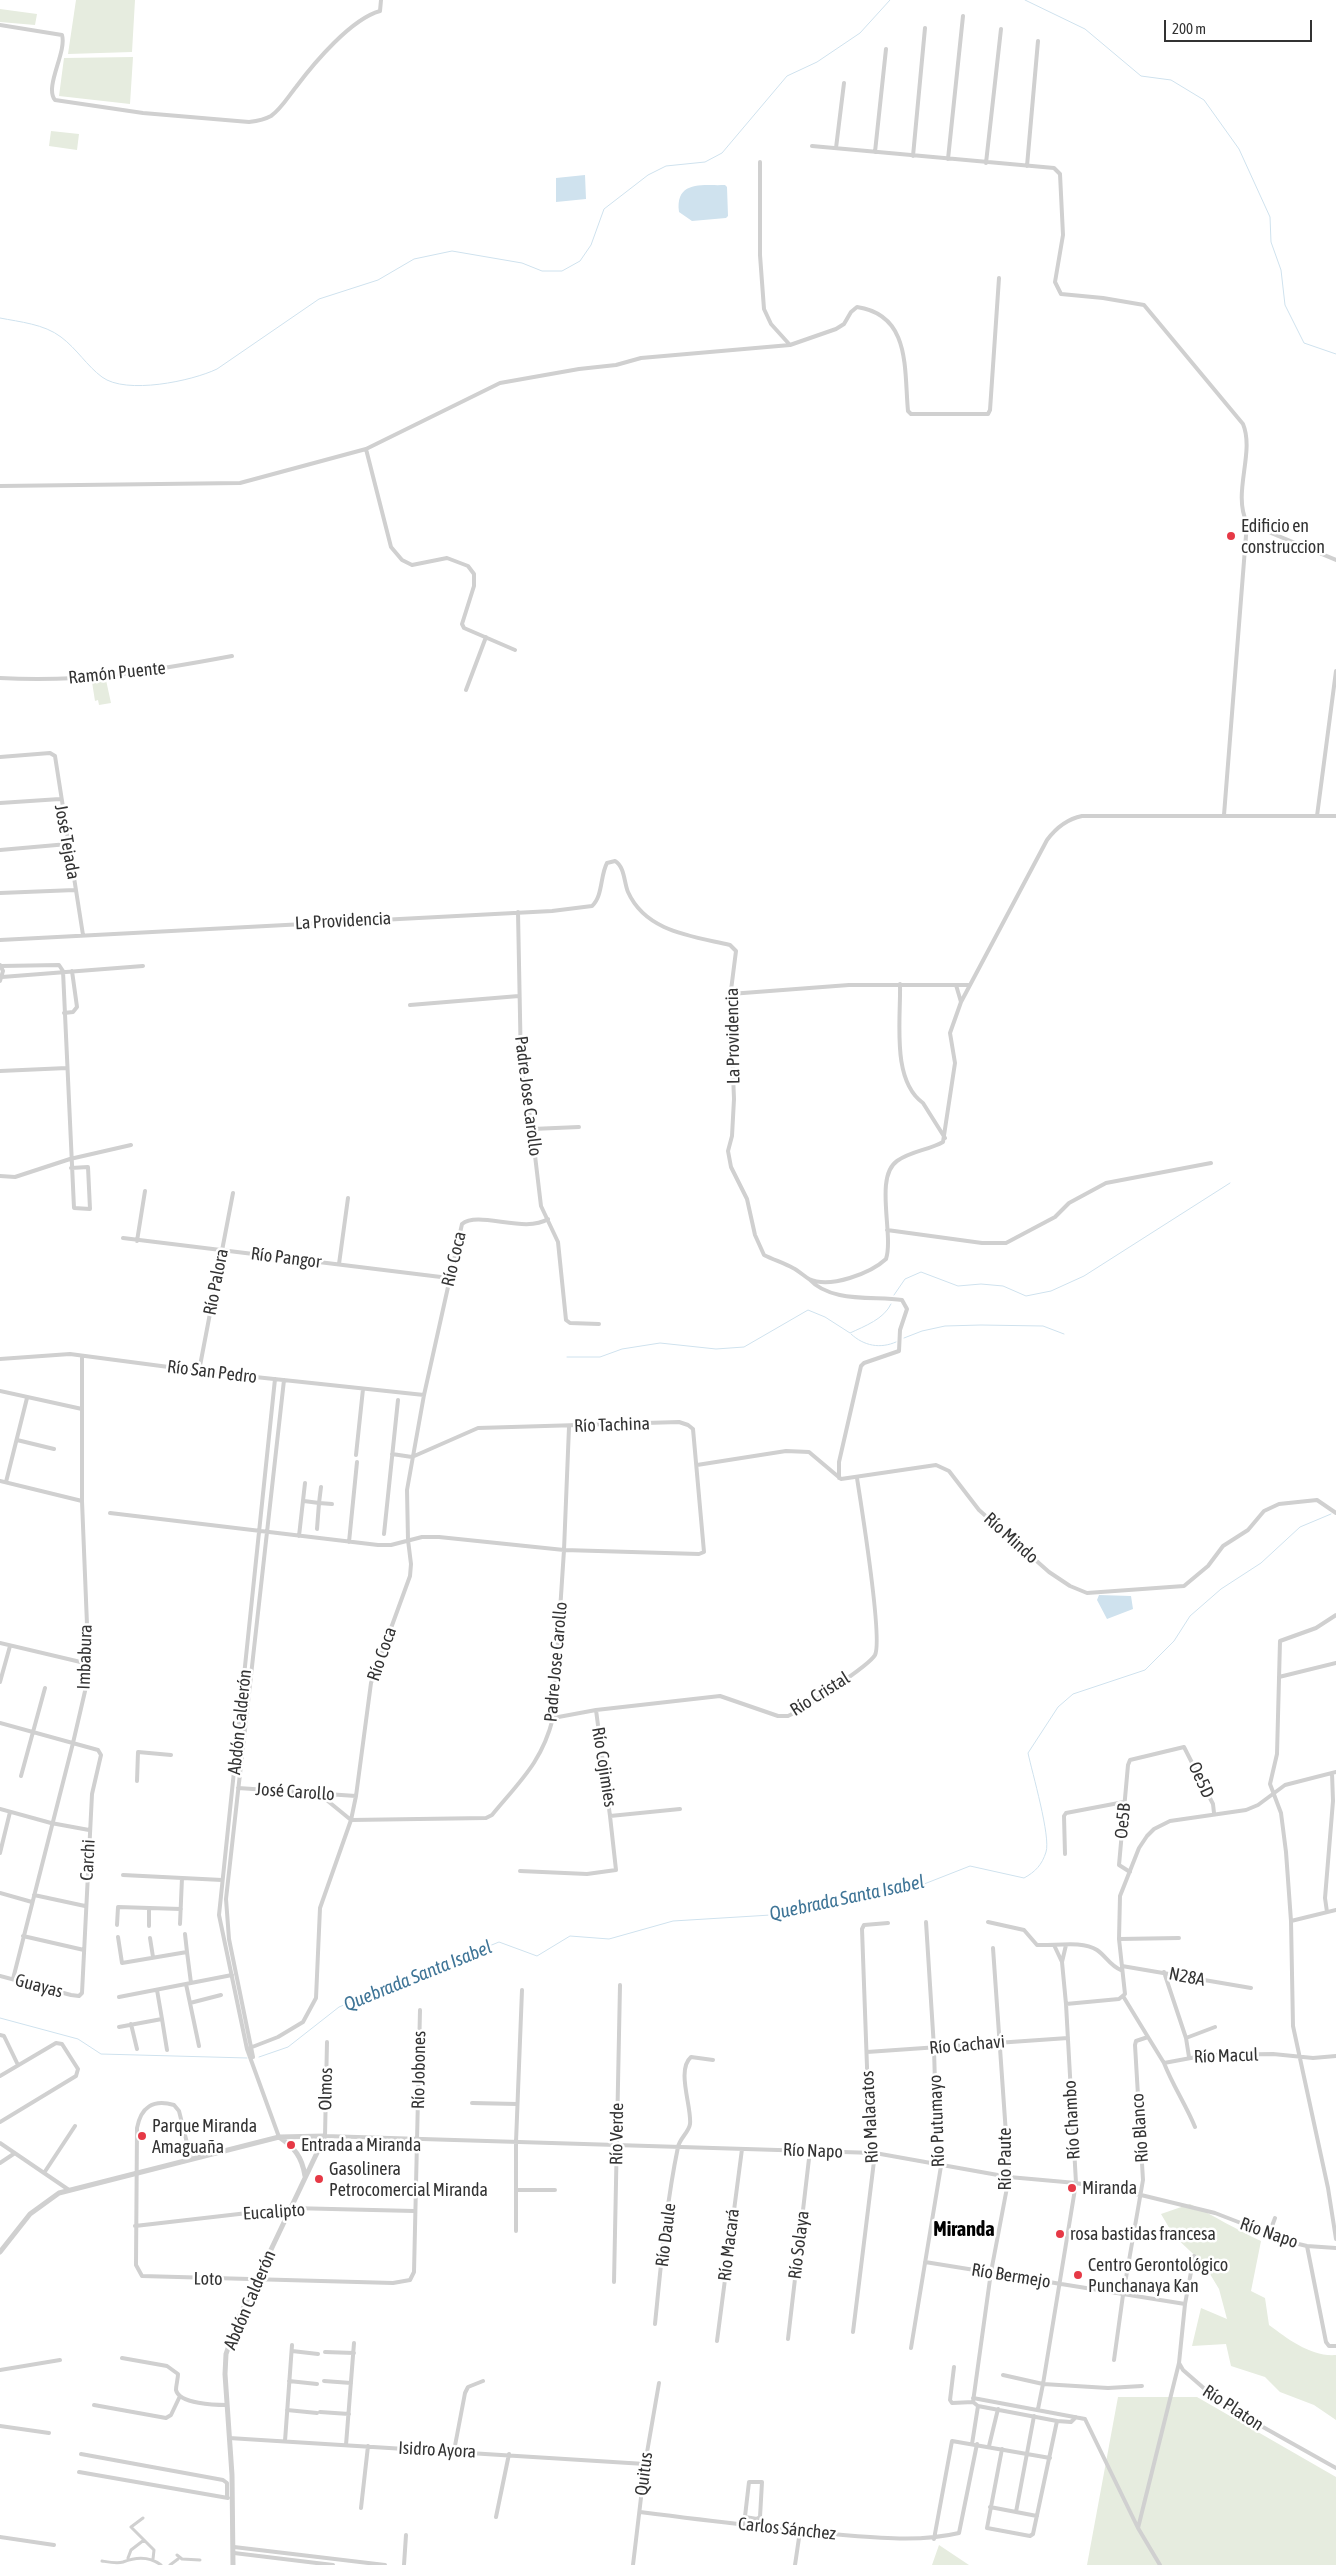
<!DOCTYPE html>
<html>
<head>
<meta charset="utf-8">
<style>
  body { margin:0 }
  #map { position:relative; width:1336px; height:2565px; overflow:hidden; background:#fff; font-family:"Asap Condensed",sans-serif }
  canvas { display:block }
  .scale { position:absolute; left:1164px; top:20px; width:148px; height:22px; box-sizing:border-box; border:2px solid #333; border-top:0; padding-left:6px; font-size:15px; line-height:18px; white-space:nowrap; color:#333; -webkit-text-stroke:4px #fff; paint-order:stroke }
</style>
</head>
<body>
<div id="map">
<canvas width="1336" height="2565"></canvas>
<div class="scale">200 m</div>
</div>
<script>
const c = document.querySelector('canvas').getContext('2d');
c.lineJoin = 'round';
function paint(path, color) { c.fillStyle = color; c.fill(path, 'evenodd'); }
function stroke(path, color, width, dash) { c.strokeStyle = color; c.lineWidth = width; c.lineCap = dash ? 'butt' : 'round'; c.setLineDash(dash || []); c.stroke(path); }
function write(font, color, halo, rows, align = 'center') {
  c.font = font + ' "Asap Condensed",sans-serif'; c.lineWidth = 5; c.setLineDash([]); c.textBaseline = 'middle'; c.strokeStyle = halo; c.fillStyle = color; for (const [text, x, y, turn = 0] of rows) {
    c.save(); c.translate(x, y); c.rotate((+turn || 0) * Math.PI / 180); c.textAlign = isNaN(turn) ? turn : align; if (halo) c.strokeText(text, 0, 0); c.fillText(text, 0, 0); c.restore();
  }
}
paint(new Path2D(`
  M 76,0 L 135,0 L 132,52 L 68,54 Z
  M 0,9 L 37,14 L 35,25 L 0,22 Z
  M 133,57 L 130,104 L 59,96 L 64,58 Z
  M 51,131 L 79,134 L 77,150 L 49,146 Z
  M 106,680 L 111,703 L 99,705 L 98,700 L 95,701 L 92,682 Z
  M 1190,2204 C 1214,2216 1237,2230 1261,2241 L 1251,2291 L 1265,2298 L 1269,2325 C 1288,2339 1311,2357 1336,2355 L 1336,2420 L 1314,2405 L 1280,2392 L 1265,2377 L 1231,2366 L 1226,2344 L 1192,2346 L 1201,2308 L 1227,2319 L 1219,2289 L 1204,2264 L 1174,2236 L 1161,2214 Z
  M 1118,2397 L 1197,2397 L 1336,2477 L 1336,2565 L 1087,2565 Z
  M 939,2545 L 969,2565 L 932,2565 Z`), '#e6ecdf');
paint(new Path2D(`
  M 585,175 L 586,199 L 556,202 L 556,178 Z
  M 725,185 L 727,187 L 728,216 L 726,218 L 692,221 L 679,212 C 675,180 703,186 725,185 Z
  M 1099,1595 L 1131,1596 L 1133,1609 L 1107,1619 L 1097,1600 Z`), '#cfe2ee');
stroke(new Path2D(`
  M 1025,0 L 1085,29 L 1141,76 L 1171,80 L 1204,100 L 1239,149 L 1270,217 L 1271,242 L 1281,270 L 1285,305 L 1304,343 L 1336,354
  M 0,318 C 20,322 44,324 61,337 C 77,349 87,366 102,377 C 126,395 192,381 217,369 L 319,299 L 378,280 L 414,259 L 452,251 L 522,263 L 542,271 L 562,271 L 580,261 L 591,245 L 604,209 L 648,175 L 666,166 L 705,162 L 722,153 L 787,76 L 817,62 L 860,33 L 890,0
  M 894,1295 L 905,1279 L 921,1272 L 958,1286 L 981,1284 L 1003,1286 L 1026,1296 L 1051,1291 L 1084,1276 L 1230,1183
  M 851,1334 C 864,1346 880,1349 896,1342
  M 904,1338 L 922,1331 L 945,1326 L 981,1325 L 1043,1326 L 1064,1334
  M 567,1357 L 600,1357 L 622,1349 L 660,1343 L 716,1349 L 744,1347 L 808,1310 L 825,1317 L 850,1333 C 865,1326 884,1319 891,1304
  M 0,2018 L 78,2039 L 101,2054 L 247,2058
  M 259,2057 L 288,2047 L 339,2007 L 499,1942 L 537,1956 L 570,1936 L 609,1939 L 673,1921 L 787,1914 L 842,1895 L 919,1886 L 970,1866 L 1024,1878 C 1035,1872 1042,1865 1046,1852 C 1051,1837 1032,1772 1028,1753 L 1058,1707 L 1073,1694 L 1145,1670 L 1174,1641 L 1190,1616 L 1221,1589 L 1261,1563 L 1300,1527 L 1331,1514`), '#cfe2ee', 1);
stroke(new Path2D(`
  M 143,2518 L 131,2527 L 144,2540
  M 177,2555 L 182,2559 L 200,2560
  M 128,2558 L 131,2550 L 144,2540 L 154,2550 L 153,2559
  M 102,2561 C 108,2562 117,2564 123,2562 C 136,2557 149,2556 161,2565
  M 170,2565 L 178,2559`), '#d0d0d0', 3);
stroke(new Path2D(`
  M 0,25 L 62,35 C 67,52 44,87 55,100 L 143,113 L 249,122 C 257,121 264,120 271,116 C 281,109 288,97 296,87 C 314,63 351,19 380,11 L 381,0
  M 812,146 L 1054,168 L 1060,174 L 1063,235 L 1055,282 L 1061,294 L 1103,298 L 1144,305 L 1243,424 C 1255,453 1232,493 1247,523 L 1224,815
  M 836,148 L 844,83
  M 875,152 L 886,49
  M 913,156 L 925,28
  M 948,159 L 963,16
  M 760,162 L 760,255 L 764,309 L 771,324 L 790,345
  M 986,163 L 1001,29
  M 1027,166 L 1038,41
  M 366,449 L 391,547 L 402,560 L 412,565 L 447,558 L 468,566 L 474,574 L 474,586 L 462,624 L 464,628 L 515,650
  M 0,486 L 240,483 L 366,449 L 500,383 L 579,369 L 616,365 L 641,358 L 790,345 L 836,329 L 844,324 L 851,312 L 857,307 C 911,315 904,369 908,411 L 911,414 L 988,414 L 990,410 L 999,278
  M 1247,523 L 1336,560
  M 0,678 C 82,683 152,671 232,656
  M 466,690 L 486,637
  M 0,757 L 50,753 L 55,756 L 83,935
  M 0,803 L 60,799
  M 1317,816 L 1336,671
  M 0,850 L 68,844
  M 0,893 L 75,890
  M 518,912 L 521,1067 L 531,1122 L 541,1206 L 558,1242 L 566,1320 L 570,1323 L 599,1324
  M 0,940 L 552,911 L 592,906 C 603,896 600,876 607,863 L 615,861 C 625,867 624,883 628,892 C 646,932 692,936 730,945 L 736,951 L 730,998 L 734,1099 L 732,1136 L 728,1151 L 731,1167 L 747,1199 L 755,1235 L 764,1255 C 774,1260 784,1263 793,1268 C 799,1271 804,1276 809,1279 C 830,1289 871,1273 886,1259 C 894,1235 874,1177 897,1161 C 911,1151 929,1150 943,1142 L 955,1063 L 950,1033 L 961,1002 L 1047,840 C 1056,828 1067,819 1082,816 L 1336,816
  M 0,965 L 3,971 L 0,981
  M 1,966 L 59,965 L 63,971 L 74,1208 L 90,1209 L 88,1167 L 71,1168
  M 2,977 L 143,966
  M 900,984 C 901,1019 891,1080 923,1103 L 945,1138
  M 956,985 L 961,1002
  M 730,994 L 849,985 L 970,985
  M 410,1005 L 519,996
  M 64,1013 L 73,1012 L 77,1007 L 72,971
  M 0,1071 L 67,1068
  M 532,1129 L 579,1127
  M 0,1176 L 15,1177 L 70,1159 L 131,1145
  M 887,1230 L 982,1243 L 1006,1243 L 1055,1217 L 1069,1203 L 1106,1183 L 1211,1163
  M 123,1238 L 449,1278
  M 137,1241 L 145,1191
  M 339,1264 L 348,1198
  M 809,1279 C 831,1303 873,1296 902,1300 L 907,1309 L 900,1330 L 899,1351 L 864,1363 L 861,1366 L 839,1462 L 839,1478
  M 0,1359 L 70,1354 L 199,1371 L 424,1395
  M 199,1371 L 233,1193
  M 275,1379 L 219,1915 L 247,2049 L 279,2137
  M 0,1391 L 82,1409
  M 17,1440 L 54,1449
  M 356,1455 L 363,1389
  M 697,1465 L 786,1451 L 809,1452 L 841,1479 L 936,1465 L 949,1471 L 979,1510 L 1049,1572 L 1070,1586 L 1087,1593 L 1184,1586 L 1208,1566 L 1223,1546 L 1248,1530 L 1264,1511 L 1279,1504 L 1317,1500 L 1336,1513
  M 0,1481 L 82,1501
  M 6,1482 L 27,1398
  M 321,1487 L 319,1503 L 332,1504
  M 304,1501 L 319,1503 L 317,1529
  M 110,1513 L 378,1545 L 391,1545 L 422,1537 L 439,1537 L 564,1550 L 699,1554 L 704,1552 L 693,1429 L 688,1425 L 679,1422 L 478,1428 L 412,1457 L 392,1454
  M 384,1534 L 398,1400
  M 299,1536 L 305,1483
  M 349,1542 L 357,1462
  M 1336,1615 L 1316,1628 L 1280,1641 L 1277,1754 L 1270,1784 L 1281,1813 L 1286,1852 L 1291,1921 L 1293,2026 L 1328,2188 L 1336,2239
  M 0,1643 L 89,1664
  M 1279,1677 L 1336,1663
  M 0,1682 L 10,1646
  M 596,1710 L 610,1816 L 680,1809
  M 553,1718 L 596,1710 L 720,1696 L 778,1716 L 788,1716 C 801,1710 869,1666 875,1655 C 883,1639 861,1504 857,1478
  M 0,1723 L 98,1750 L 101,1755 L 92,1794 L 82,1993 L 79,1996 L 71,1995 L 0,1976
  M 21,1776 L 45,1688
  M 137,1781 L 138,1752 L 171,1755
  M 238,1788 L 356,1796
  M 318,1793 L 351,1820 L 486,1818 L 492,1815 C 520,1781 542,1762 553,1718 L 564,1550 L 569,1427
  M 0,1809 L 51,1823 L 89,1830
  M 0,1853 L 10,1812
  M 1065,1854 L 1064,1816 L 1066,1813 L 1124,1802
  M 520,1871 L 587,1874 L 616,1870 L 610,1816
  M 1130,1872 L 1119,1865 L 1128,1765 L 1130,1760 L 1184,1747 L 1213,1804 L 1214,1813
  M 123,1875 L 222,1880
  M 0,1893 L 32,1902
  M 34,1895 L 85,1906
  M 1327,1912 L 1325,1898 L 1333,1801 L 1332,1773
  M 1291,1921 L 1336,1910
  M 988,1922 L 1024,1930 L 1037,1945 C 1055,1946 1082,1940 1097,1950 C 1106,1956 1110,1966 1121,1970
  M 180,1924 L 182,1878
  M 117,1925 L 118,1907 L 181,1909
  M 149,1926 L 149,1908
  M 185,1934 L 187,1952
  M 23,1936 L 84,1950
  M 118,1937 L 122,1963 L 187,1952 L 191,1983
  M 150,1938 L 153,1957
  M 1119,1939 L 1179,1938
  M 1054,1945 L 1062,1962
  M 993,1948 L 1009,2177 L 991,2272 L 973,2402 L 978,2406 L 1057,2421 L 1033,2534 L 1030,2536 L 987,2528 L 1002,2449
  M 1122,1966 L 1251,1988
  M 1164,1972 L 1186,2038 L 1189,2057
  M 13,1979 L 73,1743 L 89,1674 L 82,1501 L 82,1356
  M 186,1984 L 199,2046
  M 1123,1996 L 1148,2037
  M 119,1997 L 232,1975
  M 190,2003 L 221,1995
  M 1066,2004 L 1119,1999 L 1125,1994 L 1119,1939 L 1120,1896 L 1139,1848 L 1147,1836 L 1154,1829 L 1170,1821 L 1246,1810 L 1258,1805 L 1285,1785 L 1336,1772
  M 162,2019 L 167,2050
  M 131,2024 L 137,2049
  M 119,2027 L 162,2019 L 157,1990
  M 0,2035 L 4,2036 L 18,2065
  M 1186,2038 L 1215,2027
  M 327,2042 L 325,2136 L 875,2153 L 1009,2177 L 1076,2183 L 1141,2195 L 1215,2213 L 1290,2242 L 1307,2246 L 1336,2248
  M 247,2049 L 278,2037 L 303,2022 L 316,1998 L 320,1908 L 351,1820 L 356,1796 L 371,1683 L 410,1576 L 411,1564 L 408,1540 L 407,1490 L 424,1395 L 462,1224 C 478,1210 525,1234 548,1219
  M 867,2052 L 1068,2038
  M 253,2057 L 229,1939 L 226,1899 L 284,1380
  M 1164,2063 C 1173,2086 1186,2105 1195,2127
  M 0,2076 L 56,2043 L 62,2044 L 78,2069 L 76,2076 L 0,2122
  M 472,2103 L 517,2104
  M 0,2143 L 69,2190
  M 191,2159 L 179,2111 L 174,2105 C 153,2099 141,2107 137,2128 L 136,2265 L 142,2276 L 393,2283 L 410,2280 L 414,2272 L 420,2010
  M 0,2163 L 15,2153
  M 44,2173 L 75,2126
  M 517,2190 L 555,2190
  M 135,2226 L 291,2208 L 414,2211
  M 516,2231 L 516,2142 L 522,1990
  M 1269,2234 L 1275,2218
  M 1307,2246 L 1326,2342 L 1329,2346 L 1336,2346
  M 1194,2256 L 1185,2304 L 1179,2363 L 1183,2370 L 1222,2404 L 1336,2468
  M 925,2262 L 1185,2304
  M 614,2282 L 620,1985
  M 655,2324 C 661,2265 666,2205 678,2147 C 680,2138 689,2132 690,2124 C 692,2107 676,2070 691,2057 L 713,2060
  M 853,2332 L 875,2153 L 869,2122 L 862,1929 L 864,1925 L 888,1923
  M 788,2339 L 810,2150
  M 717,2341 L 742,2149
  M 911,2348 L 941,2166 L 936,2121 L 934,2048 L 926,1922
  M 292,2351 L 318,2354
  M 325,2352 L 354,2353
  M 122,2358 L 167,2366 L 178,2374 C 178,2379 176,2385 176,2390 C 179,2404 216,2405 227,2405
  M 1114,2360 L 1123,2295 L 1143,2180 L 1135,2045 L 1136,2041 L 1148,2037 L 1164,2063 L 1207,2055 L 1273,2054 L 1313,2058 L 1336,2056
  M 954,2367 L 950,2400 L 952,2403 L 973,2402
  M 0,2370 L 60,2360
  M 1003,2375 L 1043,2384 L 1076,2183 L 1066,2004 L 1062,1962 L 1066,1945
  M 289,2381 L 317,2384
  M 324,2381 L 351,2383
  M 973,2398 L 1085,2419 L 1138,2528 L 1160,2565
  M 94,2405 L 166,2418 L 171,2415 L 180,2396
  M 1038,2409 L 1043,2384 L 1108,2388 L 1142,2386
  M 287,2410 L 317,2413
  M 320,2412 L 349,2414
  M 1057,2421 L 1071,2422 L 1076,2417
  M 0,2426 L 49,2433
  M 229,2438 L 645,2464
  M 285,2441 L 292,2345
  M 972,2444 L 978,2406
  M 346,2445 L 354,2343
  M 989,2446 L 998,2409
  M 454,2451 L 465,2393 L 468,2387 L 483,2381
  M 81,2454 L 223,2480 L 227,2483 L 227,2498
  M 79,2472 L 228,2498
  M 990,2507 L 1037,2516
  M 361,2508 L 368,2446
  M 640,2512 C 703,2520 766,2528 830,2534 C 872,2537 917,2543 959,2533 L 977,2444
  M 1016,2512 L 1034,2416
  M 496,2517 L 509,2454
  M 744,2525 L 749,2482 L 762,2482 L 760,2517 L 757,2519 L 745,2517
  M 1138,2528 L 1179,2363
  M 0,2537 L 54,2545
  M 934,2539 L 952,2441 L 1050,2458
  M 234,2547 L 385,2565
  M 234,2553 L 333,2565
  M 404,2565 L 406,2535
  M 633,2565 L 645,2464 L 659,2383
  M 795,2565 L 800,2531`), '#d0d0d0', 4);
stroke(new Path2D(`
  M 279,2137 C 295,2148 302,2157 305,2176
  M 0,2252 L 30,2214 L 59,2193 L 279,2137 L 325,2136 L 239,2317 L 226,2354 L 225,2374 L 232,2475 L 233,2565`), '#d0d0d0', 5);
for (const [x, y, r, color] of [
  [1231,536,5,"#e63946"],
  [142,2136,5,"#e63946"],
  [291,2145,5,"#e63946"],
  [319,2179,5,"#e63946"],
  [1072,2188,5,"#e63946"],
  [1060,2234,5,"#e63946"],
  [1078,2275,5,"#e63946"]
]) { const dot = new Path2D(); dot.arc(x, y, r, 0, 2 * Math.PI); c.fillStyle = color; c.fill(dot); stroke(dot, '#fff', 2); }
write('18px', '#333', '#fff', [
  ["Edificio en",1241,526],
  ["construccion",1241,547],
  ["Parque Miranda",152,2126],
  ["Amaguaña",152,2147],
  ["Entrada a Miranda",301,2145],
  ["Gasolinera",329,2169],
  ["Petrocomercial Miranda",329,2190],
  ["Miranda",1082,2188],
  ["rosa bastidas francesa",1070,2234],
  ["Centro Gerontológico",1088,2265],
  ["Punchanaya Kan",1088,2286]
], 'left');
write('18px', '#333', '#fff', [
  ["Ramón Puente",117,673,-6],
  ["José Tejada",67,842,80],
  ["La Providencia",343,921,-3],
  ["La Providencia",733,1036,-91],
  ["Padre Jose Carollo",528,1096,83],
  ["Río Pangor",286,1258,7],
  ["Río Coca",454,1259,-77],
  ["Río Palora",216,1282,-79],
  ["Río San Pedro",212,1372,7],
  ["Río Tachina",612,1425,-2],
  ["Río Mindo",1011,1538,42],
  ["Río Coca",382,1654,-71],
  ["Imbabura",85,1657,-88],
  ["Padre Jose Carollo",556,1662,-85],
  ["Río Cristal",820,1694,-32],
  ["Abdón Calderón",240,1722,-84],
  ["Río Cojimies",604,1767,81],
  ["Oe5D",1201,1780,65],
  ["José Carollo",295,1792,4],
  ["Oe5B",1123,1821,-85],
  ["Carchi",88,1860,-87],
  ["N28A",1187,1977,11],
  ["Guayas",39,1986,15],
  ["Río Cachavi",967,2045,-5],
  ["Río Macul",1226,2056,-2],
  ["Río Jobones",419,2070,-89],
  ["Olmos",326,2089,-89],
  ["Río Malacatos",870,2117,-93],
  ["Río Chambo",1072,2120,-93],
  ["Río Putumayo",937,2121,-92],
  ["Río Blanco",1140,2128,-94],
  ["Río Verde",617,2134,-89],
  ["Río Napo",813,2151,2],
  ["Río Paute",1005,2159,-90],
  ["Eucalipto",274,2212,-4],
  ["Río Napo",1269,2233,19],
  ["Río Daule",666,2235,-83],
  ["Río Macará",729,2245,-83],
  ["Río Solaya",799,2245,-83],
  ["Río Bermejo",1011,2276,9],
  ["Loto",208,2279,1],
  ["Abdón Calderón",250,2300,-67],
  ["Río Platon",1233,2408,33],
  ["Isidro Ayora",437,2450,3],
  ["Quitus",644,2474,-83],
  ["Carlos Sánchez",787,2529,6]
]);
write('italic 19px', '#3f7597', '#fff', [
  ["Quebrada Santa Isabel",847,1898,-12],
  ["Quebrada Santa Isabel",418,1976,-22]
]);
write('bold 20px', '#000', '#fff', [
  ["Miranda",964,2230]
]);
</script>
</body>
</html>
